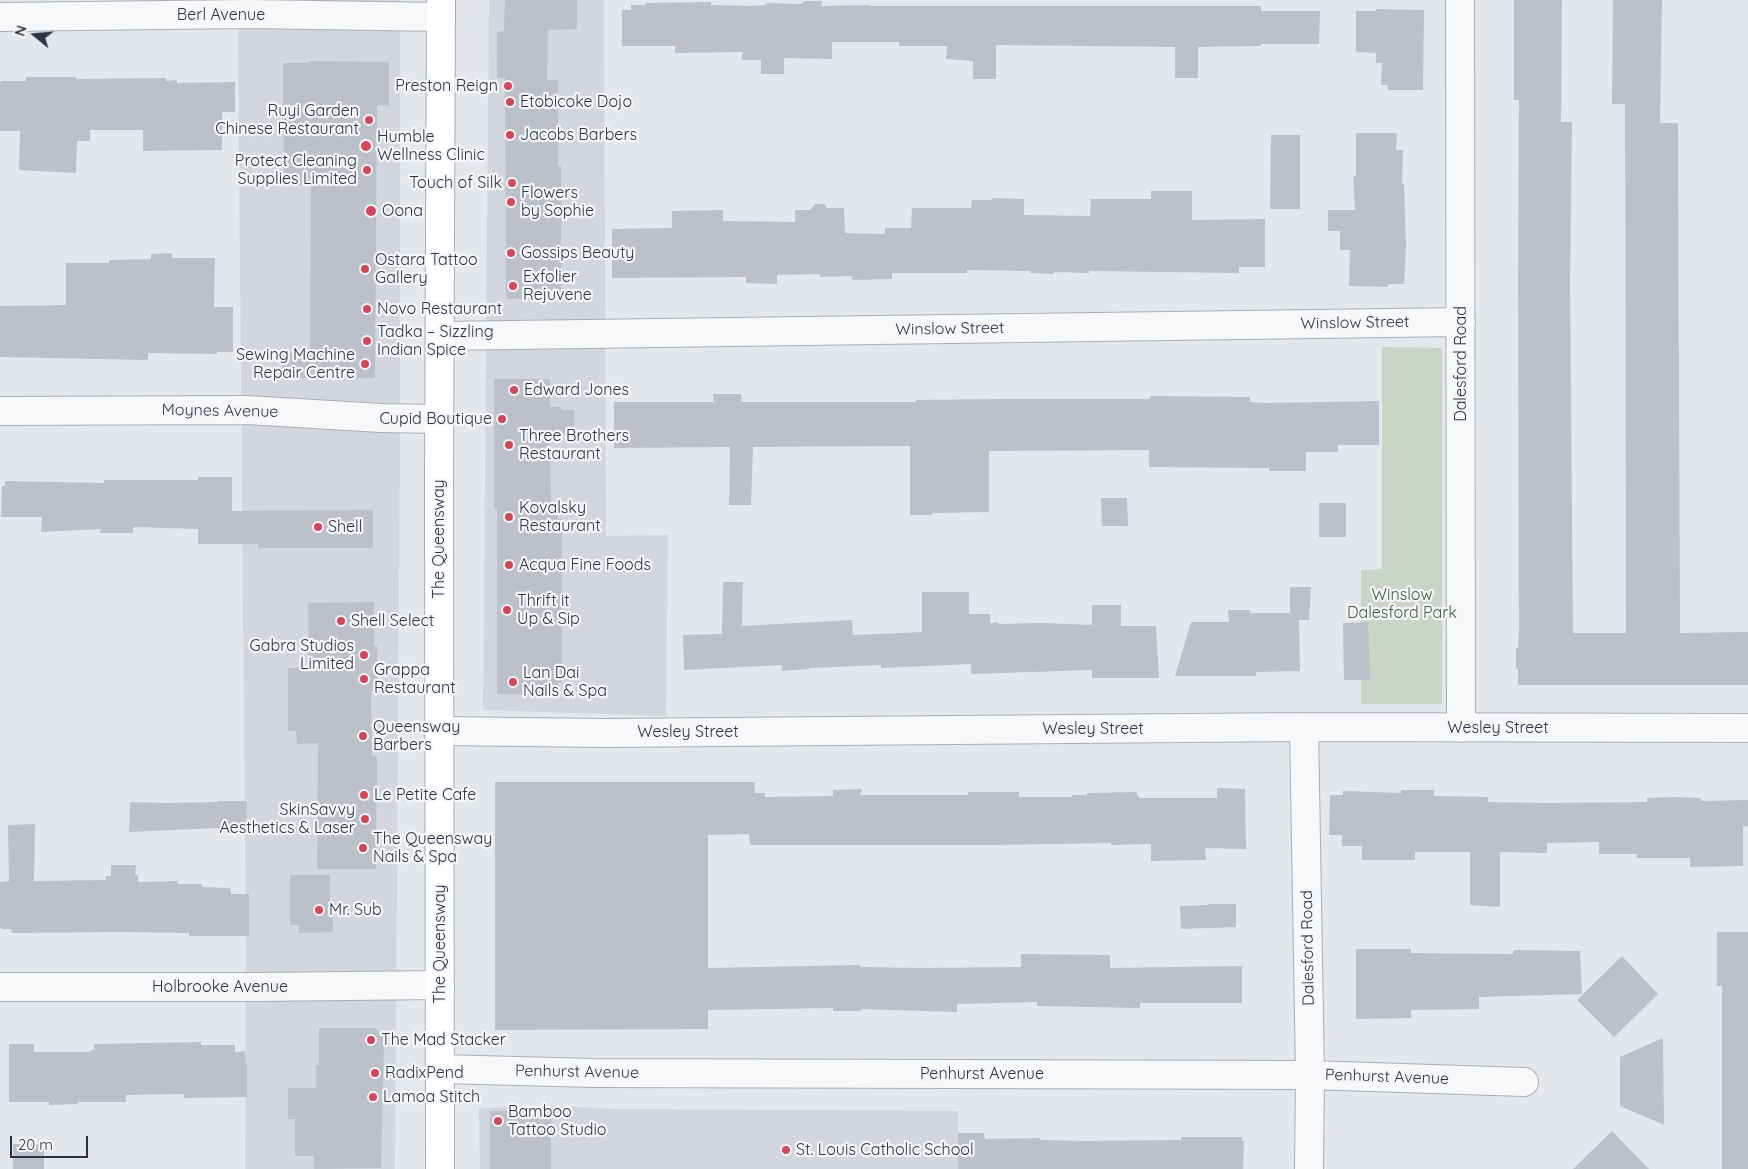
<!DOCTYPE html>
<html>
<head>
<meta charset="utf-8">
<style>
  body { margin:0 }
  #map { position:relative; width:1748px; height:1169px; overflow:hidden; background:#e4e7ec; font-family:Quicksand,sans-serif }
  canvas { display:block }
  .north { position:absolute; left:10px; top:10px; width:50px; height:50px; -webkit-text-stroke:4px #f4f6f9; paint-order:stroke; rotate:287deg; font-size:14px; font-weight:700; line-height:20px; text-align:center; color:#2b3445 }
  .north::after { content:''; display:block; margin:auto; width:18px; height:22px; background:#2b3445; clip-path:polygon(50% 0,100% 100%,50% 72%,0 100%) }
  .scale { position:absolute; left:10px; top:1136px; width:78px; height:22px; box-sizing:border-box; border:2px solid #2b3445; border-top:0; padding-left:6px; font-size:15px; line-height:18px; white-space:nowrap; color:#2b3445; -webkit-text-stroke:4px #f4f6f9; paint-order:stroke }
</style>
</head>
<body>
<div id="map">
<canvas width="1748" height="1169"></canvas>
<div class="north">N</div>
<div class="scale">20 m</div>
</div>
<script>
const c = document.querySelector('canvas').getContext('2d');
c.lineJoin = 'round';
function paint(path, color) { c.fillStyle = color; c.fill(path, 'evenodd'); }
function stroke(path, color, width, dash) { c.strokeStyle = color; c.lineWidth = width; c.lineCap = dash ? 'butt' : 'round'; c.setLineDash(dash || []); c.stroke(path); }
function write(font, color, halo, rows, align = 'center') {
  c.font = font + ' Quicksand,sans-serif'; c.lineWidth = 4.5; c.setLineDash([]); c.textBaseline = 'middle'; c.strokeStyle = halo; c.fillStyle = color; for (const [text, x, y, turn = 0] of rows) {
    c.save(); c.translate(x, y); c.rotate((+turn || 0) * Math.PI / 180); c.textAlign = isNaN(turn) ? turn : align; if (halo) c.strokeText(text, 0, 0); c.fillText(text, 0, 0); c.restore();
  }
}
paint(new Path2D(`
  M 243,0 L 400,0 L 400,450 L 395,1169 L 245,1169 L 246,955 L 238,35 Z
  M 489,0 L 604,0 L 606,536 L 668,535 L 666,716 L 483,710 Z
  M 558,1106 L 614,1109 L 958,1111 L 959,1169 L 480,1169 L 479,1108 Z`), '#d2d6de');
paint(new Path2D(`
  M 1382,347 L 1442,348 L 1442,704 L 1361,704 L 1361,570 L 1382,569 Z`), '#c9d6c5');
paint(new Path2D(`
  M 505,0 L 577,0 L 577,29 L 548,30 L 547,80 L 558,80 L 558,166 L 561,166 L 561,298 L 506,299 L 505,78 L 497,78 L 497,32 L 504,31 Z
  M 1514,0 L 1562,0 L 1561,122 L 1572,122 L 1570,283 L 1573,633 L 1626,633 L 1625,104 L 1612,104 L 1613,0 L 1662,0 L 1660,123 L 1678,123 L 1680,633 L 1748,632 L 1748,685 L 1518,685 L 1518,669 L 1516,669 L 1516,648 L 1518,648 L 1519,633 L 1518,280 L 1519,100 L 1514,100 Z
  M 805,1 L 822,1 L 822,6 L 870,5 L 870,6 L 1261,6 L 1261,11 L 1320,11 L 1319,44 L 1261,44 L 1261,46 L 1198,47 L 1198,78 L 1175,78 L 1175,47 L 996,45 L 996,79 L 973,79 L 973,61 L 946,59 L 947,46 L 899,46 L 899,42 L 832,42 L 832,59 L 784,58 L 784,74 L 761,74 L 761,60 L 741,60 L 743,52 L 675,53 L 675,46 L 622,46 L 622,10 L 631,10 L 631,5 L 646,5 L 646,3 L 711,2 L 711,5 L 751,6 L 766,5 L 766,3 L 801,4 Z
  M 1376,9 L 1424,10 L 1423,90 L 1388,90 L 1387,85 L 1381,85 L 1382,63 L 1376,63 L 1376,53 L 1356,52 L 1356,11 L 1376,11 Z
  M 309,61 L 389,62 L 389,106 L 377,105 L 375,378 L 282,378 L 282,353 L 310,353 L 311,185 L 284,185 L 283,63 L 309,63 Z
  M 26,77 L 76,77 L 76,79 L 166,78 L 166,81 L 177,80 L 177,83 L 235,82 L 235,112 L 222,112 L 222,150 L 143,151 L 143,130 L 90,130 L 90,141 L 77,141 L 76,173 L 19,170 L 20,131 L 0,131 L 0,84 L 1,81 L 26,81 Z
  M 1356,133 L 1397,133 L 1396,150 L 1403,150 L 1402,183 L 1404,184 L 1406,246 L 1404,284 L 1388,284 L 1388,287 L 1349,286 L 1350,250 L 1340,250 L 1340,231 L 1328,231 L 1328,210 L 1355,210 L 1353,176 L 1356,176 Z
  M 1271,135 L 1300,135 L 1300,209 L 1270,209 Z
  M 1151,191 L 1192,191 L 1192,220 L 1265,219 L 1265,267 L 1239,267 L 1239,273 L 1089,271 L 1089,273 L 1054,272 L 1054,274 L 1030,273 L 1030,271 L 967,270 L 967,273 L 892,273 L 892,279 L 852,280 L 852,276 L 820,277 L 820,274 L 777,275 L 777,284 L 746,283 L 746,277 L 612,278 L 612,229 L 672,228 L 672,211 L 723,210 L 723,221 L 795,222 L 795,210 L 810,210 L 815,204 L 824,204 L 827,208 L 844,208 L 845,233 L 885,234 L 885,228 L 911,228 L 912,208 L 971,208 L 972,200 L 992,200 L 992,198 L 1024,199 L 1024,215 L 1090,216 L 1091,199 L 1151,199 Z
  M 172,253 L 172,258 L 215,258 L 214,307 L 233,307 L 233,352 L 217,352 L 217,354 L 148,353 L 148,360 L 0,357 L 0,306 L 66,305 L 66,263 L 109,263 L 109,260 L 151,259 L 151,254 Z
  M 494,379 L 550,379 L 550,407 L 561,407 L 561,410 L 574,410 L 574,435 L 550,435 L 551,507 L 558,507 L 558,519 L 562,519 L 562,682 L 558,683 L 558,695 L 497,694 L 497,508 L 494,508 Z
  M 713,394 L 741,394 L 742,402 L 916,402 L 916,400 L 1002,399 L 1150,399 L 1150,396 L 1250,397 L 1250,402 L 1264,403 L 1379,401 L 1379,445 L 1338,445 L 1338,452 L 1306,452 L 1306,471 L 1269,471 L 1269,468 L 1149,467 L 1149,450 L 989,451 L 989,512 L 932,513 L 932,515 L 910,515 L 910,446 L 753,447 L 751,505 L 729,505 L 730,447 L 614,448 L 614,402 L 714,402 Z
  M 198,477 L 232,477 L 232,511 L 373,510 L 373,548 L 258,548 L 258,544 L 198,544 L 198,529 L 135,527 L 133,528 L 133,533 L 100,533 L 101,529 L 41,532 L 42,517 L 1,517 L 2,486 L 5,486 L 5,481 L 104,483 L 104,480 L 198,480 Z
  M 1101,498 L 1127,498 L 1128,526 L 1102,526 Z
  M 1319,503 L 1346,503 L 1346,537 L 1319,537 Z
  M 723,582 L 743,582 L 742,626 L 852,620 L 853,635 L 922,632 L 922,592 L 969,592 L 969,614 L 990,614 L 990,623 L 998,622 L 998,624 L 1042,623 L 1092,625 L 1092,605 L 1121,605 L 1121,626 L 1156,626 L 1159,678 L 1092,678 L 1092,670 L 971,674 L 971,664 L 881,668 L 881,665 L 809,668 L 809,669 L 782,671 L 782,665 L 684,670 L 683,635 L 722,634 Z
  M 1290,587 L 1311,587 L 1309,620 L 1299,620 L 1300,671 L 1256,672 L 1256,676 L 1175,676 L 1191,622 L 1229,622 L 1228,610 L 1250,610 L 1250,613 L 1290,613 Z
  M 374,602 L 374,646 L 377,646 L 378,691 L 371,691 L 372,756 L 377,756 L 376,869 L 317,869 L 318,743 L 297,744 L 296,731 L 288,731 L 288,668 L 309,668 L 308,603 Z
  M 1368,622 L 1370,680 L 1344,680 L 1343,623 Z
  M 495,782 L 754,782 L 755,793 L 765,793 L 765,797 L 833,796 L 833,790 L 862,789 L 860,795 L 968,795 L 968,792 L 1019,792 L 1019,797 L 1072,797 L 1072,795 L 1087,795 L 1087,793 L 1137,792 L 1137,796 L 1139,796 L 1139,798 L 1217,798 L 1217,788 L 1245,789 L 1246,849 L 1205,848 L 1206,860 L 1151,861 L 1151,844 L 1111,845 L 1111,843 L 994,845 L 750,845 L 749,834 L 708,835 L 708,968 L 860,965 L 860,967 L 919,968 L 1021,967 L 1021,954 L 1110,955 L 1110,968 L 1242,966 L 1242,1003 L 1140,1003 L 1140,1008 L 1037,1006 L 1037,1002 L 957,1004 L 957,1012 L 861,1009 L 861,1011 L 833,1011 L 833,1008 L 708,1010 L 708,1029 L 495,1030 Z
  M 1401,790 L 1434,790 L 1434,796 L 1488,797 L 1488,802 L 1547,803 L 1647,802 L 1647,798 L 1673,797 L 1701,798 L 1701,801 L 1748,800 L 1748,826 L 1743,827 L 1743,866 L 1690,867 L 1690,858 L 1637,858 L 1637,854 L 1599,854 L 1599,842 L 1547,843 L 1547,853 L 1500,852 L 1500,907 L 1470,905 L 1470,852 L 1415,852 L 1415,860 L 1362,860 L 1362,846 L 1342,846 L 1342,835 L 1329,835 L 1330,795 L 1343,795 L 1343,791 L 1401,793 Z
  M 218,801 L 247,801 L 246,831 L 218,831 L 218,828 L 129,832 L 130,802 L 167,803 L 218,802 Z
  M 35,824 L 34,881 L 106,880 L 106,876 L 111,876 L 111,865 L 136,865 L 135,875 L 138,875 L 138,882 L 178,881 L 178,884 L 202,884 L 202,887 L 230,888 L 231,894 L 249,894 L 249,936 L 189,936 L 189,933 L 122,932 L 12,933 L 11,929 L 2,929 L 0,927 L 0,882 L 9,881 L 8,825 Z
  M 290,875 L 330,875 L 330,908 L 333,908 L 333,932 L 299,933 L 299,925 L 290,925 Z
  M 1209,904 L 1236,904 L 1236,927 L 1181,929 L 1180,906 L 1208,905 Z
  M 1717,932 L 1748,932 L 1748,1169 L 1722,1169 L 1722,986 L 1717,986 Z
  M 1356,949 L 1411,949 L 1411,953 L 1513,954 L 1514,950 L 1580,951 L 1582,994 L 1479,997 L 1479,1009 L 1411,1010 L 1411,1018 L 1356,1019 Z
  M 1622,956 L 1658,994 L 1614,1037 L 1577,1000 Z
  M 319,1028 L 375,1028 L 384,1038 L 381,1168 L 314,1169 L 314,1156 L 295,1156 L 295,1119 L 288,1119 L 288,1088 L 316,1088 L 316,1065 L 319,1065 Z
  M 1663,1038 L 1664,1125 L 1620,1106 L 1620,1057 Z
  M 201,1042 L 201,1045 L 235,1045 L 235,1052 L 245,1051 L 246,1064 L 247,1064 L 247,1097 L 184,1098 L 184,1094 L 126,1095 L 126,1102 L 78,1102 L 78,1104 L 49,1105 L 49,1102 L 9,1102 L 9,1044 L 34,1044 L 34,1052 L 91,1052 L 91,1050 L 94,1050 L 94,1044 Z
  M 490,1111 L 551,1111 L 551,1169 L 490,1169 Z
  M 1612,1131 L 1649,1169 L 1573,1169 Z
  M 958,1133 L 984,1133 L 985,1139 L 1040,1138 L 1040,1140 L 1083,1141 L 1181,1140 L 1181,1137 L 1242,1137 L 1242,1141 L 1244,1141 L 1243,1169 L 958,1169 Z
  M 13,1144 L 44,1144 L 44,1169 L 13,1169 Z`), '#bbc0ca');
const minor = new Path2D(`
  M 1460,0 L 1461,728
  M 0,17 L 249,14 L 441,17
  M 440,336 L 1461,322
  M 0,411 L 247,410 L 381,418 L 439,419
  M 1304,727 L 1310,1075 L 1309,1169
  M 439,731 L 606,733 L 1304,727 L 1748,728
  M 0,987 L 254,987 L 440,985
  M 440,1069 L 593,1073 L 1310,1075 L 1524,1082`);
const major = new Path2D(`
  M 440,1169 L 439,487 L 441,0`);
stroke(minor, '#a9aeb7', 30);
stroke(major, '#a3abb8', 30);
stroke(minor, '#f7f8fa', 28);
stroke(major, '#fff', 28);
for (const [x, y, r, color] of [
  [508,86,5,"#d1495b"],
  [510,102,5,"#d1495b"],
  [369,120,5,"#d1495b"],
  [510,135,5,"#d1495b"],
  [366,146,6,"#d1495b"],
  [367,170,5,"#d1495b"],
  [512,183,5,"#d1495b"],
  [511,202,5,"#d1495b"],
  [371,211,6,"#d1495b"],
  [511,253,5,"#d1495b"],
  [365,269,5,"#d1495b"],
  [513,286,5,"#d1495b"],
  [367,309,5,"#d1495b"],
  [367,341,5,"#d1495b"],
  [365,364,5,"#d1495b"],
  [514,390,5,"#d1495b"],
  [502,419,5,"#d1495b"],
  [509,445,5,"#d1495b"],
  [509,517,5,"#d1495b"],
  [318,527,5,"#d1495b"],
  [509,565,5,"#d1495b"],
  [507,610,5,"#d1495b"],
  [341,621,5,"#d1495b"],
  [364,655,5,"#d1495b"],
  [364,679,5,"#d1495b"],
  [513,682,5,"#d1495b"],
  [363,736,5,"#d1495b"],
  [364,795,5,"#d1495b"],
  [365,819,5,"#d1495b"],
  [363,848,5,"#d1495b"],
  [319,910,5,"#d1495b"],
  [371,1040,5,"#d1495b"],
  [375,1073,5,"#d1495b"],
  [373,1097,5,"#d1495b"],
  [498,1121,5,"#d1495b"],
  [786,1150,5,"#d1495b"]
]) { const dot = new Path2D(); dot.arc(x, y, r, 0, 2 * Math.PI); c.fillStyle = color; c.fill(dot); stroke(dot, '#f4f6f9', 2); }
write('16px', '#2b3445', '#f4f6f9', [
  ["Berl Avenue",221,15],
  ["Winslow Street",1355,323,-1],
  ["Winslow Street",950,329,-1],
  ["Dalesford Road",1461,364,-90],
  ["Moynes Avenue",220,411,1],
  ["The Queensway",439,539,-90],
  ["Wesley Street",1498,728],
  ["Wesley Street",1093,729],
  ["Wesley Street",688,732],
  ["The Queensway",440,944,-90],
  ["Dalesford Road",1308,948,-91],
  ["Holbrooke Avenue",220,987],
  ["Penhurst Avenue",577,1072,1],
  ["Penhurst Avenue",982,1074],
  ["Penhurst Avenue",1387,1077,2]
]);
write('16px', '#2b3445', '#f4f6f9', [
  ["Preston Reign",498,86,"right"],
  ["Etobicoke Dojo",520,102],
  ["Ruyi Garden",359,111,"right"],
  ["Chinese Restaurant",359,129,"right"],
  ["Jacobs Barbers",520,135],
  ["Humble",377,137],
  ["Wellness Clinic",377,155],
  ["Protect Cleaning",357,161,"right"],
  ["Supplies Limited",357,179,"right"],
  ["Touch of Silk",502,183,"right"],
  ["Flowers",521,193],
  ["by Sophie",521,211],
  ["Oona",382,211],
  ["Gossips Beauty",521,253],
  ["Ostara Tattoo",375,260],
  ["Gallery",375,278],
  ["Exfolier",523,277],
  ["Rejuvene",523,295],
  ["Novo Restaurant",377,309],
  ["Tadka – Sizzling",377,332],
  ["Indian Spice",377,350],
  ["Sewing Machine",355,355,"right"],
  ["Repair Centre",355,373,"right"],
  ["Edward Jones",524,390],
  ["Cupid Boutique",492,419,"right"],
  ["Three Brothers",519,436],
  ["Restaurant",519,454],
  ["Kovalsky",519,508],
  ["Restaurant",519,526],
  ["Shell",328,527],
  ["Acqua Fine Foods",519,565],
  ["Thrift it",517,601],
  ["Up & Sip",517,619],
  ["Shell Select",351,621],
  ["Gabra Studios",354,646,"right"],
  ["Limited",354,664,"right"],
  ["Grappa",374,670],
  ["Restaurant",374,688],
  ["Lan Dai",523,673],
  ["Nails & Spa",523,691],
  ["Queensway",373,727],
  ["Barbers",373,745],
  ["Le Petite Cafe",374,795],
  ["SkinSavvy",355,810,"right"],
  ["Aesthetics & Laser",355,828,"right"],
  ["The Queensway",373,839],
  ["Nails & Spa",373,857],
  ["Mr. Sub",329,910],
  ["The Mad Stacker",381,1040],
  ["RadixPend",385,1073],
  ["Lamoa Stitch",383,1097],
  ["Bamboo",508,1112],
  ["Tattoo Studio",508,1130],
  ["St. Louis Catholic School",796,1150]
], 'left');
write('16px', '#3f6138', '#f4f6f9', [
  ["Winslow",1402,595],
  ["Dalesford Park",1402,613]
]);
</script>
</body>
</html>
